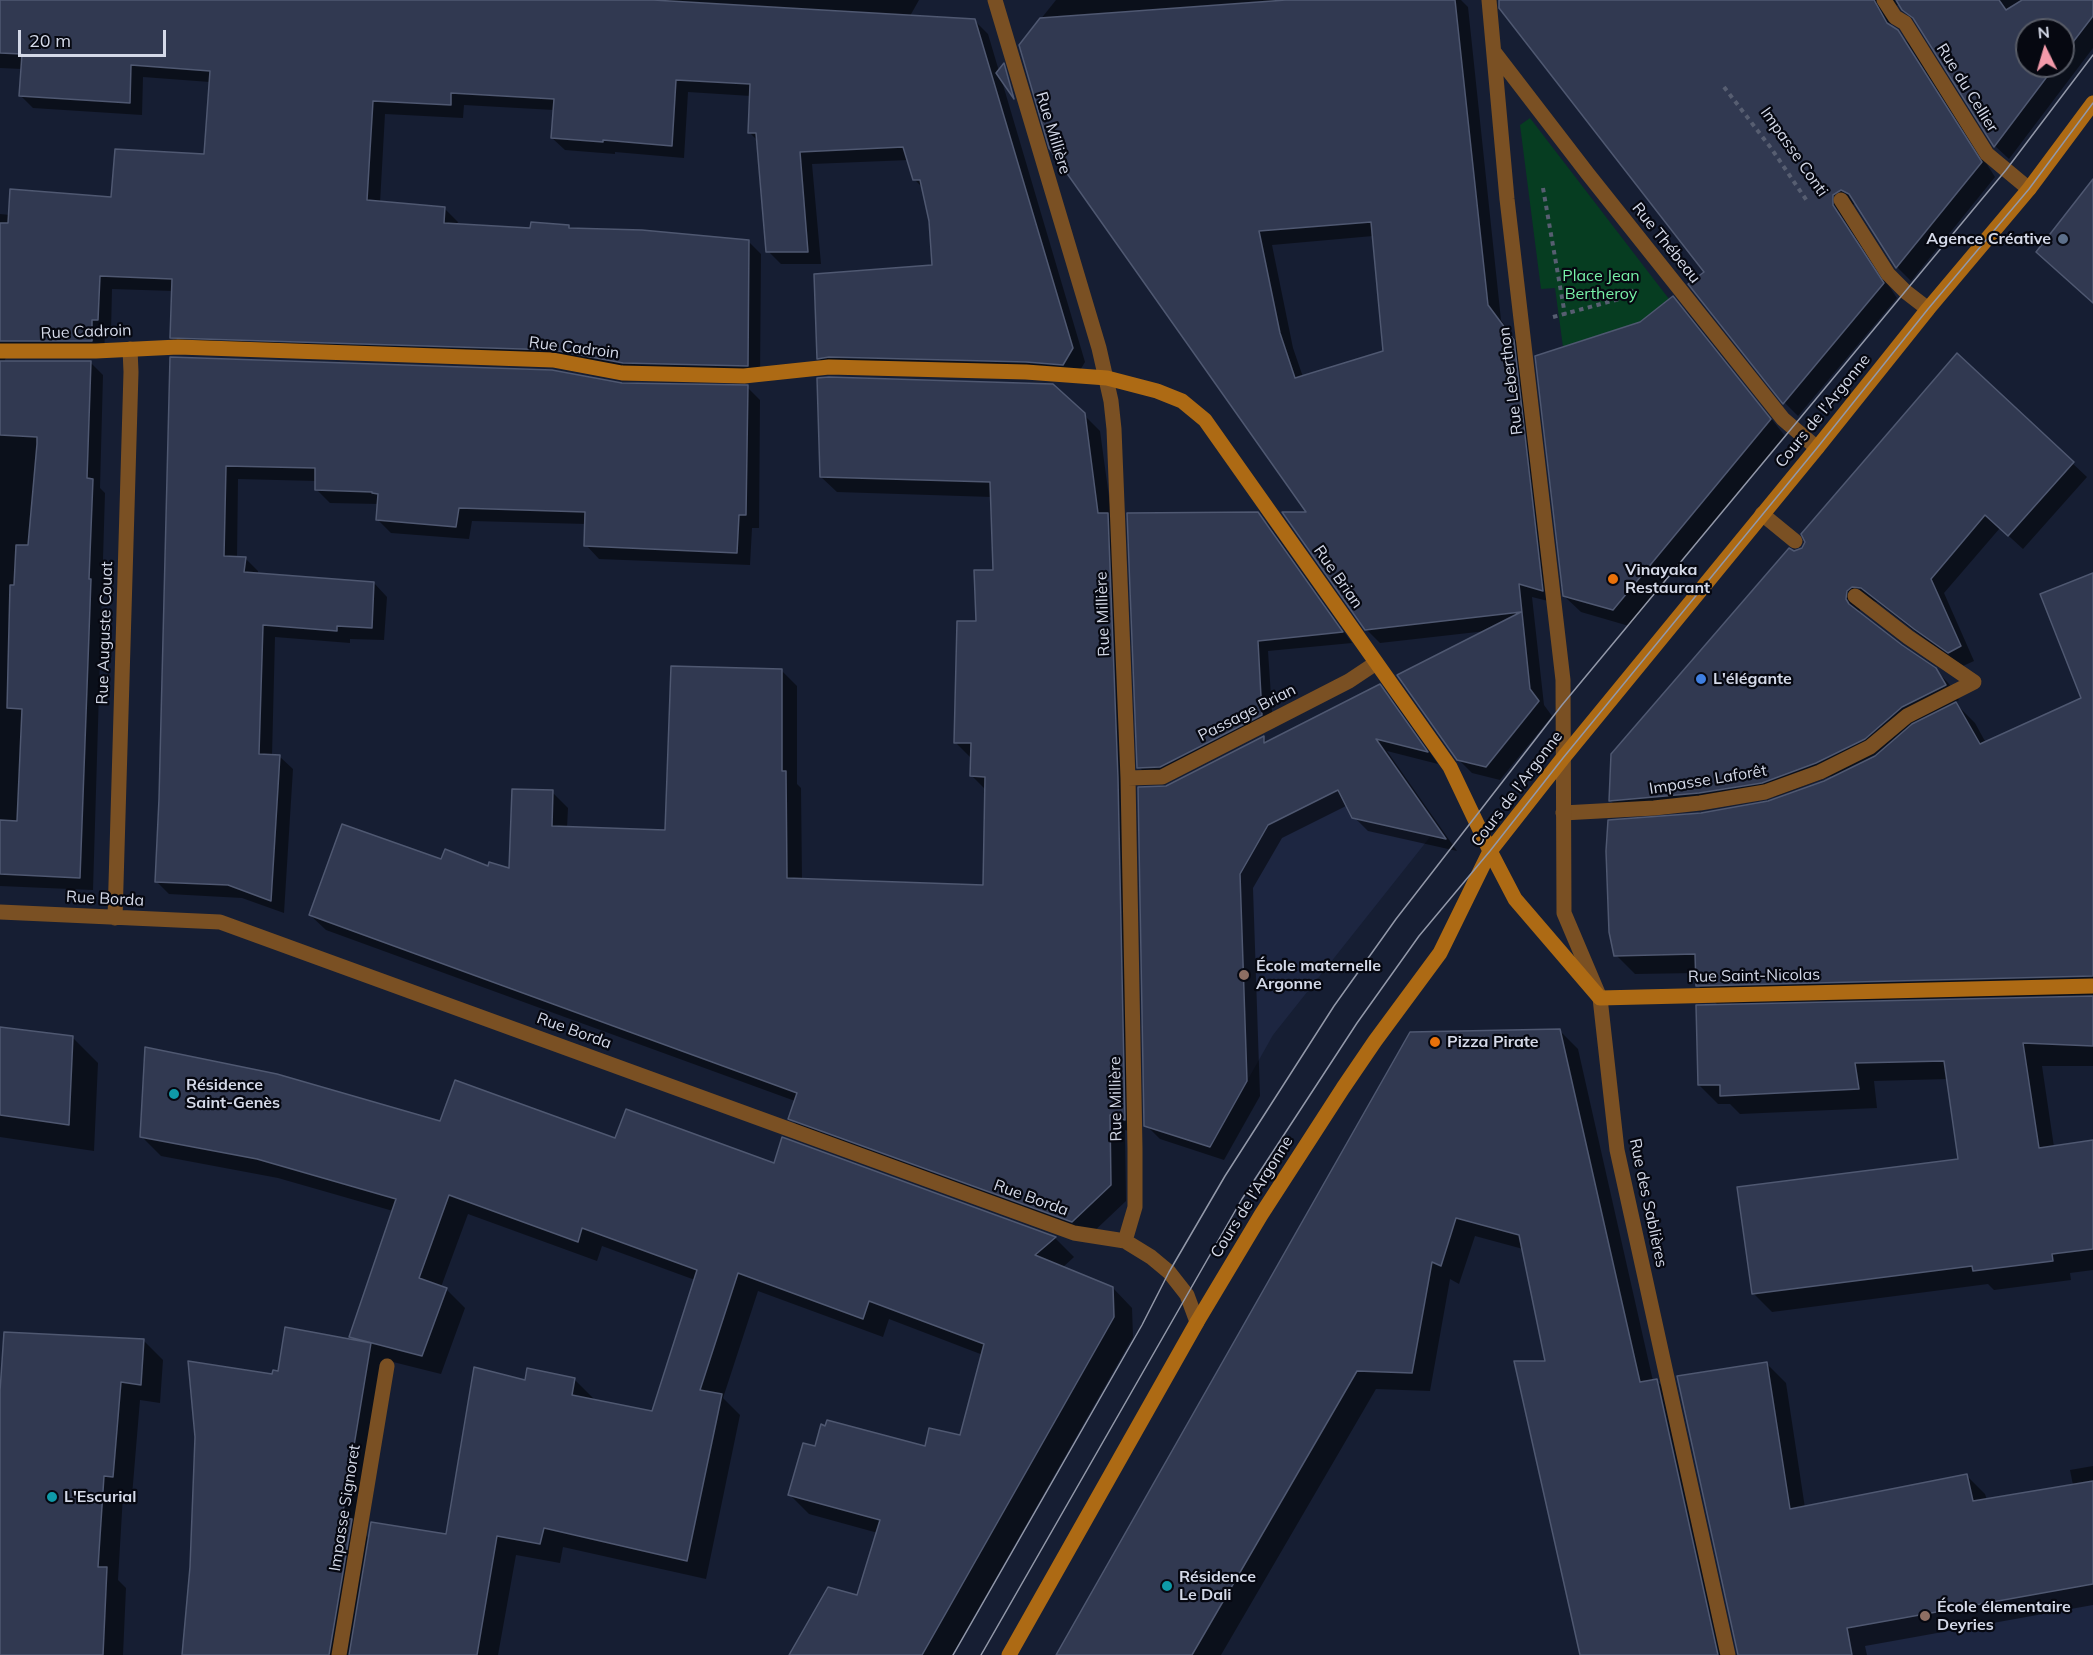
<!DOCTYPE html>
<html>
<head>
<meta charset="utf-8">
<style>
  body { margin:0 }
  #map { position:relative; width:2093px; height:1655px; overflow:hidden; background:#161e33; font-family:Mulish,sans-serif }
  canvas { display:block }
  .north { position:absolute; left:2015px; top:18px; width:60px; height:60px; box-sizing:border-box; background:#060811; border:2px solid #585c67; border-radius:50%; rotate:355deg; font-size:16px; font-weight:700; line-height:24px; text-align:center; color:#d4d9e8 }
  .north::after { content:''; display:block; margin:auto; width:21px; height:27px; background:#f39aaa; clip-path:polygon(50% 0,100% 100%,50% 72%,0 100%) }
  .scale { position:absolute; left:18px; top:30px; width:148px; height:27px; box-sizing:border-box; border:3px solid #d4d9e8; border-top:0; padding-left:8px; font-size:18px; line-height:21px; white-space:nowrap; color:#d4d9e8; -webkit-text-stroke:4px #060811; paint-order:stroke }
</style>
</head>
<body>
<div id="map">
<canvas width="2093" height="1655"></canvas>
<div class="north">N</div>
<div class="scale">20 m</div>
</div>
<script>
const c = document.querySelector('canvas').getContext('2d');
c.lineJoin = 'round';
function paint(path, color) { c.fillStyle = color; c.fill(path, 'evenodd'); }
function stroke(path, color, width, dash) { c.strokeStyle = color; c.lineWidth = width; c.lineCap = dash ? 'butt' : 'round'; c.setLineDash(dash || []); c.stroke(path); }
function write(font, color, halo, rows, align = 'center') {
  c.font = font + ' Mulish,sans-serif'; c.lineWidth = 4.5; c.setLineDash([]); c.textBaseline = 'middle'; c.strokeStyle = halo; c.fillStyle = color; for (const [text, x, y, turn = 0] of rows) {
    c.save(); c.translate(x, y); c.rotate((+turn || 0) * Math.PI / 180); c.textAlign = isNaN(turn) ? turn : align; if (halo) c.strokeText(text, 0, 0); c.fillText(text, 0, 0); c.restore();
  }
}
paint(new Path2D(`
  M 1349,700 L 1438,827 L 1273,1035 L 1210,1147 L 1193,1141 L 1163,795 Z
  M 2093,1533 L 2093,1655 L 1766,1655 Z`), '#1d2641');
paint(new Path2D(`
  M 1530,118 L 1669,299 L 1640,322 L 1563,347 L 1555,288 L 1541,289 L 1520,125 Z`), '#063d21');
paint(new Path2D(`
  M 0,0 L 919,0 L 910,16 L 975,21 L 988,34 L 1085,362 L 1076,377 L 831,371 L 818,358 L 934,267 L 930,221 L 923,188 L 915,180 L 909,160 L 812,164 L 821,264 L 781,264 L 768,251 L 758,141 L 750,133 L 751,96 L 688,92 L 684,158 L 615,152 L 615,154 L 565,150 L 552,138 L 554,110 L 464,105 L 463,118 L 385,114 L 380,203 L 445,209 L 458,222 L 457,225 L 532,230 L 568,226 L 572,229 L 748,241 L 761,254 L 760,378 L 567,363 L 185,350 L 172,337 L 173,291 L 112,289 L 111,332 L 105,332 L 104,354 L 7,355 L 4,362 L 90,362 L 103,375 L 100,488 L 105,493 L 93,890 L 0,886 L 0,214 L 10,215 L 113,199 L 205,156 L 210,82 L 143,77 L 142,115 L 33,108 L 20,95 L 22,69 L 0,68 Z
  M 1056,0 L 1461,0 L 1468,7 L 1501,320 L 1527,356 L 1556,603 L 1532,597 L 1544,705 L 1552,716 L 1500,780 L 1472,773 L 1458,759 L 1486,631 L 1380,643 L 1366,629 L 1309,513 L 1020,45 ZM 1373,236 L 1385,352 L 1303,377 L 1293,348 L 1272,245 Z
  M 1514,0 L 2093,0 L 2093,48 L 2009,159 L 1995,146 L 1919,25 L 1900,4 L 1889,9 L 1889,21 L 1895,30 L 1912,46 L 1995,177 L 1911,281 L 1897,267 L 1856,203 L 1846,209 L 1846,221 L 1897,298 L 1798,416 L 1785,403 L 1691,285 L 1707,272 ZM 2027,30 L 2063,30 L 2063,66 L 2027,66 Z
  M 1673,298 L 1689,314 L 1785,436 L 1629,626 L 1581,612 L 1564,596 L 1640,323 Z
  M 1957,355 L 2087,477 L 2023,549 L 2000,528 L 1944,593 L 1974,661 L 1963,666 L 1930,643 L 1877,602 L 1867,600 L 1861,605 L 1859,614 L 1935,669 L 1949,684 L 1959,700 L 1954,702 L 1975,723 L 1986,743 L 2083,699 L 2093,575 L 2093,1066 L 2042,1066 L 2054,1147 L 2093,1142 L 2093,1270 L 2070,1273 L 2071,1280 L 1994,1290 L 1988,1284 L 1772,1312 L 1753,1293 L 1959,1160 L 1948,1079 L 1874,1081 L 1877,1108 L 1740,1114 L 1730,1104 L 1718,1104 L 1699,1085 L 1719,1006 L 1697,985 L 1697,973 L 1635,974 L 1616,955 L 1701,814 L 1769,803 L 1832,778 L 1831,776 L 1777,796 L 1714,807 L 1624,814 L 1610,800 L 1794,552 L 1803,549 Z
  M 171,359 L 621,384 L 747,387 L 760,400 L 759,528 L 752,528 L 750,565 L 599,559 L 586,545 L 587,524 L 472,521 L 469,539 L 391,533 L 378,520 L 379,504 L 330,503 L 316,489 L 316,481 L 238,479 L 237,558 L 245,558 L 258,571 L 258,575 L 374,583 L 387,597 L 384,640 L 350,639 L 350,643 L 275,637 L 272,756 L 279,756 L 293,769 L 284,913 L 242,898 L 169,894 L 156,881 L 161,799 Z
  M 1084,415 L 1100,431 L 1112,519 L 1140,1134 L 1125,1130 L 1126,1201 L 1088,1237 L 806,1134 L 790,1118 L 795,1101 L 326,930 L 310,915 L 442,861 L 510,870 L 552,792 L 568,808 L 567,828 L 667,832 L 782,671 L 797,686 L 797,784 L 801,788 L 802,880 L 985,887 L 987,791 L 972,776 L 971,758 L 955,742 L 977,623 L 995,571 L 992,497 L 837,492 L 821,477 Z
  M 1257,514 L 1269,525 L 1352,643 L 1268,651 L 1273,726 L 1150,778 L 1139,767 Z
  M 1379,686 L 1393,700 L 1438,764 L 1387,751 L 1457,851 L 1368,831 L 1354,817 L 1348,805 L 1282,838 L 1253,888 L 1260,1096 L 1224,1160 L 1160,1139 L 1146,1125 L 1167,787 L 1263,738 L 1268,743 Z
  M 0,1028 L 72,1037 L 98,1063 L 94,1151 L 0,1137 Z
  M 1559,1030 L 1578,1049 L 1653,1381 L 1657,1381 L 1676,1400 L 1732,1655 L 1582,1655 L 1547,1363 L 1523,1249 L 1475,1236 L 1459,1284 L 1450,1279 L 1430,1391 L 1376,1389 L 1221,1655 L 1057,1655 Z
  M 441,1123 L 616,1140 L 775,1165 L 1055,1238 L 1074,1257 L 1062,1268 L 1113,1288 L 1132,1308 L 1133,1337 L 952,1655 L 790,1655 L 858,1597 L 878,1533 L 809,1514 L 790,1495 L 816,1447 L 926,1448 L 961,1437 L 983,1355 L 889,1319 L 883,1337 L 758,1291 L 723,1398 L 740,1415 L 706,1579 L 563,1547 L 560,1563 L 516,1555 L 498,1655 L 183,1655 L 274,1375 L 356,1342 L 351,1337 L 393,1211 L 278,1178 L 161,1156 L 142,1137 ZM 468,1214 L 597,1261 L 602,1246 L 695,1280 L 653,1413 L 593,1401 L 594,1399 L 574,1379 L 526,1382 L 447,1536 L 370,1539 L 362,1532 L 385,1360 L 441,1374 L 465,1308 L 446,1289 L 441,1287 Z
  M 144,1341 L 163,1360 L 160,1403 L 140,1400 L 132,1496 L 123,1495 L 118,1580 L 126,1588 L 123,1655 L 0,1655 L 0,1415 Z
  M 1767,1364 L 1786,1383 L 1805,1508 L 1966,1475 L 1985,1494 L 1987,1500 L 2073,1485 L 2070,1470 L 2093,1466 L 2093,1605 L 1865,1646 L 1867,1655 L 1738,1655 Z`), '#0007');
const building = new Path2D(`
  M 0,0 L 653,0 L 975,19 L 1073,348 L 1063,365 L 1026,362 L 829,357 L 817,359 L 814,274 L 932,265 L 929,221 L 920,180 L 913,180 L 903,147 L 800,152 L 808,252 L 766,252 L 756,133 L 748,133 L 750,84 L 676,80 L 672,146 L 603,140 L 603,142 L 551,138 L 554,99 L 451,93 L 451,105 L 373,101 L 367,200 L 445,207 L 444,223 L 530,228 L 531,222 L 569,225 L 569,228 L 642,230 L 749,240 L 748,366 L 623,363 L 553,350 L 170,338 L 172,279 L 100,276 L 98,320 L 92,320 L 92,341 L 0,341 L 0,223 L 8,223 L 10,189 L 111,197 L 115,149 L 204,154 L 210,71 L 131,65 L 130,103 L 19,96 L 22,54 L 0,53 Z
  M 1286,0 L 1455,0 L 1488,305 L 1514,340 L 1543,591 L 1519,584 L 1530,689 L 1539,701 L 1486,767 L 1457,760 L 1397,675 L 1521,612 L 1365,630 L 1282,512 L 1306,512 L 1049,148 L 1019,45 L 1040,18 ZM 1371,222 L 1383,351 L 1295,378 L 1280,333 L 1259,231 Z
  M 1499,0 L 1874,0 L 1887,23 L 1898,30 L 1982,162 L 1896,268 L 1849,194 L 1841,190 L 1833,195 L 1833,205 L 1884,283 L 1783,404 L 1688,284 L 1704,272 L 1499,8 Z
  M 1896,0 L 1999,0 L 2006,10 L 2022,0 L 2093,0 L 2093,16 L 2063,55 L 2063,30 L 2027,30 L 2027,66 L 2055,66 L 1994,147 L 1913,18 L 1902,10 Z
  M 1004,63 L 1014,99 L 996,73 Z
  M 2093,179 L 2093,303 L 2036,252 Z
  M 1673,296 L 1771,419 L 1613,610 L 1563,596 L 1535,356 L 1640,322 Z
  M 1957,353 L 2074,462 L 2008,536 L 1985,515 L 1931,579 L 1961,646 L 1948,653 L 1914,629 L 1861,588 L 1852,587 L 1847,591 L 1846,599 L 1849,604 L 1902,645 L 1936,668 L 1946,685 L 1902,707 L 1865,739 L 1816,763 L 1762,783 L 1699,793 L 1609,801 L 1611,754 L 1789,548 L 1794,551 L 1802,548 L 1805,542 L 1801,534 Z
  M 170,357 L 552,370 L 622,383 L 748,385 L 746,515 L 739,515 L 737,553 L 584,546 L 585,512 L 459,508 L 456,527 L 376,520 L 378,494 L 372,493 L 372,492 L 315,490 L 315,468 L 226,466 L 224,556 L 246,557 L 244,572 L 374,582 L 372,628 L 337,626 L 337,631 L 263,625 L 259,754 L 280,755 L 271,901 L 228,885 L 155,882 L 159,799 Z
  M 0,361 L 91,361 L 87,478 L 93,479 L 89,579 L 91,579 L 80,878 L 0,874 L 0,820 L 17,821 L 22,709 L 7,708 L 10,585 L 14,585 L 16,545 L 28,545 L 37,444 L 37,437 L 0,435 Z
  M 829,377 L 1053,384 L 1085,413 L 1098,513 L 1108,513 L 1118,778 L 1125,1120 L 1110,1115 L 1111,1185 L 1072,1222 L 788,1119 L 797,1093 L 309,915 L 342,824 L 441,859 L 445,849 L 488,866 L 489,862 L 509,868 L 512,789 L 553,790 L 552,826 L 665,830 L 671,666 L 782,669 L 782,771 L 786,771 L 787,878 L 983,885 L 985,777 L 970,776 L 971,743 L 954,743 L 957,621 L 976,621 L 974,570 L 993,570 L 990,482 L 820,477 L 817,378 Z
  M 1258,512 L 1343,632 L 1258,641 L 1262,715 L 1160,767 L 1137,768 L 1127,513 Z
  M 2093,573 L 2093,976 L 1696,986 L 1695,954 L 1614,956 L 1609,932 L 1606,851 L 1608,820 L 1701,813 L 1768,801 L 1824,781 L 1875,756 L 1912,724 L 1956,702 L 1980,744 L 2081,698 L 2040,594 Z
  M 1380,684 L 1428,752 L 1376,739 L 1446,839 L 1352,818 L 1338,790 L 1268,825 L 1240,874 L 1247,1081 L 1210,1147 L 1144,1126 L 1138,787 L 1166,786 L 1264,736 L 1264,743 Z
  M 2093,996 L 2093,1046 L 2023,1043 L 2039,1148 L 2093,1140 L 2093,1249 L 2052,1254 L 2053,1261 L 1973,1271 L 1972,1266 L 1752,1294 L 1737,1187 L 1958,1159 L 1944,1061 L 1855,1063 L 1859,1089 L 1720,1096 L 1720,1085 L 1698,1085 L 1696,1005 Z
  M 0,1027 L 73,1036 L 69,1125 L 0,1115 Z
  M 1560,1029 L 1640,1382 L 1657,1379 L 1718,1655 L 1580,1655 L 1514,1361 L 1545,1361 L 1519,1235 L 1456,1218 L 1441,1266 L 1432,1262 L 1412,1373 L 1357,1371 L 1192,1655 L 1056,1655 L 1410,1032 Z
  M 145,1047 L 277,1074 L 440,1121 L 455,1080 L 615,1138 L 626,1109 L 774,1163 L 782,1137 L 1056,1237 L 1035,1255 L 1113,1287 L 1114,1317 L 922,1655 L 789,1655 L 828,1587 L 857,1595 L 880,1520 L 788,1495 L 803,1443 L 815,1446 L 821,1424 L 825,1426 L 827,1420 L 925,1446 L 929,1428 L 960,1435 L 984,1344 L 869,1301 L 863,1319 L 738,1273 L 700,1390 L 722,1394 L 687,1561 L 544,1528 L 540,1544 L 497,1536 L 477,1655 L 349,1655 L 371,1522 L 446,1534 L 474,1367 L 525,1380 L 527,1368 L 575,1378 L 572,1395 L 652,1411 L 697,1270 L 582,1228 L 578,1242 L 449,1195 L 419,1278 L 447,1288 L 422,1356 L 349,1337 L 396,1199 L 257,1159 L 140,1137 Z
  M 285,1327 L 371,1343 L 342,1518 L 352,1519 L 329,1655 L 182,1655 L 190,1567 L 195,1437 L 188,1361 L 272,1374 L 273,1370 L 278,1371 Z
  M 4,1332 L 144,1339 L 141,1385 L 121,1382 L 113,1477 L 104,1476 L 98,1567 L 107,1567 L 103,1655 L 0,1655 L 0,1391 Z
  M 1767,1362 L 1790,1509 L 1967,1474 L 1973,1501 L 2093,1481 L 2093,1584 L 1847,1628 L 1852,1655 L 1738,1655 L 1677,1376 Z`);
paint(building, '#313951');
stroke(building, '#4f5871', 1.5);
stroke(new Path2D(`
  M 1724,87 L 1771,148 L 1807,201
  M 1543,188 L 1565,315
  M 1553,317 L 1623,298 L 1636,288`), '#575e71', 4, [4.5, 4.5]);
stroke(new Path2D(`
  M 1762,514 L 1795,541
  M 1563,813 L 1654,808 L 1700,803 L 1765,792 L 1820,772 L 1870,747 L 1907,716 L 1974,682 L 1908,637 L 1855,596`), '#7a5023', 15);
stroke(new Path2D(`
  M 995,0 L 1099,348 L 1111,401 L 1114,429 L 1128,778 L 1135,1148 L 1135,1207 L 1125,1241
  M 1489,0 L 1507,199 L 1563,680 L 1564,913 L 1600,998 L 1617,1150 L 1728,1655
  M 1884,0 L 1895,17 L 1905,23 L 1987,154 L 2029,189
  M 1495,53 L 1588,174 L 1783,419 L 1817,448
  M 1841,200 L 1888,274 L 1906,292 L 1928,309
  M 1128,778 L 1162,777 L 1349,681 L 1376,663
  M 0,912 L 220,922 L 1074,1233 L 1125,1241 L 1151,1257 L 1169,1272 L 1187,1295 L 1197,1322
  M 115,918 L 131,372 L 130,349
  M 339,1655 L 387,1366`), '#7a5023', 15);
stroke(new Path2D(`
  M 0,351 L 96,351 L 178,347 L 553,360 L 622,373 L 744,376 L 829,367 L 1026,372 L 1107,378 L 1157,391 L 1182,401 L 1205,420 L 1450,767 L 1490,851 L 1515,899 L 1600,998 L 2093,986
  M 1009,1655 L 1197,1322 L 1261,1215 L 1343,1088 L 1375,1041 L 1440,953 L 1490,851 L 1563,758 L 1817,448 L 1928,309 L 2029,189 L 2093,103`), '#ad6a14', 15);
stroke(new Path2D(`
  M 953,1655 L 1142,1325 L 1169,1272 L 1225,1176 L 1334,1006 L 1396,919 L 1562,705 L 2006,170 L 2093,55
  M 981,1655 L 1242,1199 L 1357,1023 L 1419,936 L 1490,851 L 1563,758 L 1817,448 L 1928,309 L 2029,189 L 2093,103`), '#9298a9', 1.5);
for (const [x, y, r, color] of [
  [2063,239,6,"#5c6f8a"],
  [1613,579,6,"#e8710a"],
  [1701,679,6,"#3f7fe0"],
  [1244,975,6,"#8d6e63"],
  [1435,1042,6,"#e8710a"],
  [174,1094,6,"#0f9aa8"],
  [52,1497,6,"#0f9aa8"],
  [1167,1586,6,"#0f9aa8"],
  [1925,1616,6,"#8d6e63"]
]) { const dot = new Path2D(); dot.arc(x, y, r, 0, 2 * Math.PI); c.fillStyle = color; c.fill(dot); stroke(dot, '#060811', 2); }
write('16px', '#d4d9e8', '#060811', [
  ["Rue du Cellier",1967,88,58],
  ["Rue Millière",1053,133,73],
  ["Impasse Conti",1794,152,55],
  ["Rue Thébeau",1666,243,51],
  ["Rue Cadroin",86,332,-2],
  ["Rue Cadroin",574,348,7],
  ["Rue Leberthon",1511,381,-97],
  ["Cours de l'Argonne",1823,411,-51],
  ["Rue Brian",1338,577,55],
  ["Rue Millière",1103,614,-92],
  ["Rue Auguste Couat",105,633,-88],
  ["Passage Brian",1247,713,-27],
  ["Impasse Laforêt",1708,780,-9],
  ["Cours de l'Argonne",1517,789,-53],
  ["Rue Borda",105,899,3],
  ["Rue Saint-Nicolas",1754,976,-1],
  ["Rue Borda",574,1031,20],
  ["Rue Millière",1116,1099,-91],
  ["Cours de l'Argonne",1252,1197,-58],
  ["Rue Borda",1031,1198,20],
  ["Rue des Sablières",1648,1203,78],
  ["Impasse Signoret",345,1508,-81]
]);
write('bold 16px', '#d4d9e8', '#060811', [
  ["Agence Créative",2051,239,"right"],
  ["Vinayaka",1625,570],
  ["Restaurant",1625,588],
  ["L'élégante",1713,679],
  ["École maternelle",1256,966],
  ["Argonne",1256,984],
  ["Pizza Pirate",1447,1042],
  ["Résidence",186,1085],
  ["Saint-Genès",186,1103],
  ["L'Escurial",64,1497],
  ["Résidence",1179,1577],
  ["Le Dali",1179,1595],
  ["École élementaire",1937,1607],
  ["Deyries",1937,1625]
], 'left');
write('16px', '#78f3a9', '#060811', [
  ["Place Jean",1601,276],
  ["Bertheroy",1601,294]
]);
</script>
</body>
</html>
